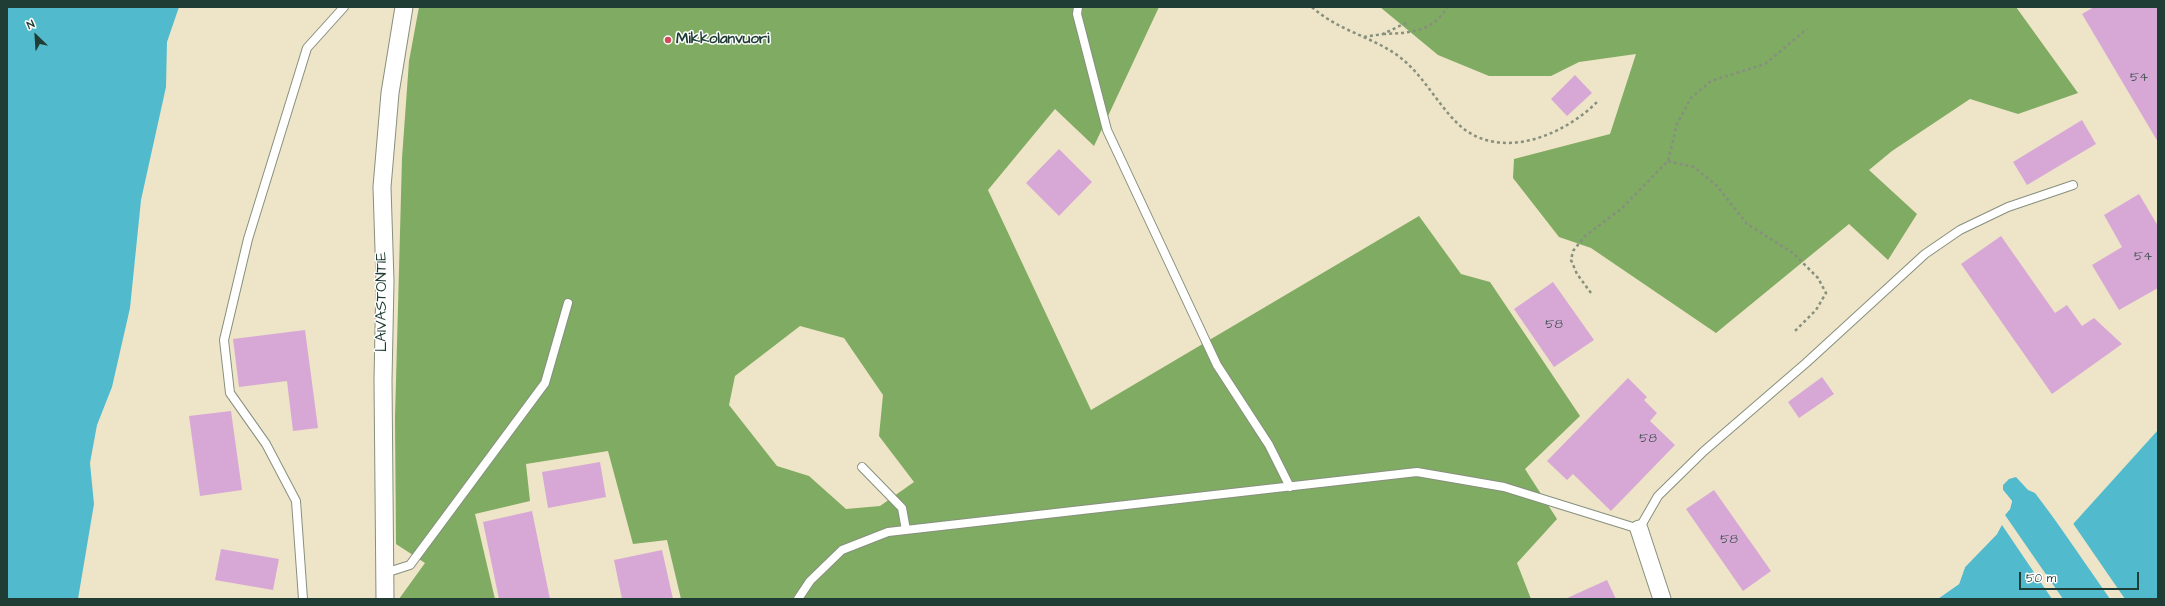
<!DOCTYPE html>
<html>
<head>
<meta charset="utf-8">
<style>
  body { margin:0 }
  #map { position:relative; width:2165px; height:606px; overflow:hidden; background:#eee4c7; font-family:"Architects Daughter",sans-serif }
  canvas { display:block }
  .frame { position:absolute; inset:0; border:8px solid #1f3d34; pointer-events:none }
  .north { position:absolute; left:16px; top:16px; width:40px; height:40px; -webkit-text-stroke:3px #fff; paint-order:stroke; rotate:335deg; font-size:11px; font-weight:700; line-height:16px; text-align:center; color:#1f3d34 }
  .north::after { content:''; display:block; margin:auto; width:14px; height:18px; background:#1f3d34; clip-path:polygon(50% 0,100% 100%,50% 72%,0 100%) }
  .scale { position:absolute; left:2019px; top:572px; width:120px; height:18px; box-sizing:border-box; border:2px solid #1f3d34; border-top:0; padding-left:5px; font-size:12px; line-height:14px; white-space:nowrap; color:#1f3d34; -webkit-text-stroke:3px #fff; paint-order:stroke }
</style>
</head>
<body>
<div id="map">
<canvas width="2165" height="606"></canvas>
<div class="frame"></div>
<div class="north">N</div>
<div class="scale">50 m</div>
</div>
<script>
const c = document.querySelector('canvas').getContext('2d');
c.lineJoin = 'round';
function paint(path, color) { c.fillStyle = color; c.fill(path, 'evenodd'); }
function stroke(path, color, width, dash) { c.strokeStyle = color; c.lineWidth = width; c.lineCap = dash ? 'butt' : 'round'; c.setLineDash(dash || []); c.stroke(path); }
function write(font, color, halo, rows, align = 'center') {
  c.font = font + ' "Architects Daughter",sans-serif'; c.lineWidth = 3; c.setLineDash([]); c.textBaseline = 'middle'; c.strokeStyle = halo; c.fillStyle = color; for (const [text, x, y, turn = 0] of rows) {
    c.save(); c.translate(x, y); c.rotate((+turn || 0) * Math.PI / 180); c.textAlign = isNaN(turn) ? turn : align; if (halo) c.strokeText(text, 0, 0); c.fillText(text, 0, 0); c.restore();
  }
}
paint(new Path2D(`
  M 419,7 L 1159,7 L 1094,146 L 1055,109 L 988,190 L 1091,410 L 1419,216 L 1461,274 L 1490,282 L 1580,416 L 1525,469 L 1557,519 L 1517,563 L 1531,599 L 681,599 L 667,540 L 633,544 L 608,451 L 526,464 L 530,501 L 475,514 L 495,599 L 399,599 L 425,563 L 396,544 L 395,418 L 402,158 L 409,61 ZM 800,326 L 844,338 L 883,395 L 879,436 L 914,482 L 880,506 L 846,509 L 809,476 L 777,466 L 729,405 L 735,376 Z
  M 1380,7 L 2016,7 L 2078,93 L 2018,114 L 1970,99 L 1892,151 L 1869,170 L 1917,214 L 1888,260 L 1849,224 L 1716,333 L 1591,248 L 1559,237 L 1513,178 L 1514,159 L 1610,134 L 1636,54 L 1579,62 L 1551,76 L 1489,76 L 1438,55 Z`), '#80ab62');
paint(new Path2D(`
  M 7,7 L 179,7 L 167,42 L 166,87 L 141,200 L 130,308 L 112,387 L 97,425 L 90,463 L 94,504 L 78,599 L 7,599 Z
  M 2158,430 L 2158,599 L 1938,599 L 1959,584 L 1965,567 L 1997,534 L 2003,517 L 2010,509 L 2012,501 L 2003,490 L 2003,485 L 2009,479 L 2016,477 L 2028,490 L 2035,493 L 2065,533 Z`), '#51bbcd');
paint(new Path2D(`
  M 2003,490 L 2012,501 L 2010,509 L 2005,515 L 2063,599 L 2052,599 L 2002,525 L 1997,534 L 1965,567 L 1959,584 L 1936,599 L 1957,582 L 1964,566 L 1999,527 L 2001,517 L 2008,508 L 2010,501 L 2002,492 Z
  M 2044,500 L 2065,529 L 2072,522 L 2125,599 L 2110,599 L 2042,501 Z`), '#eee4c7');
paint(new Path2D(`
  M 2094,7 L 2158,7 L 2158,142 L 2082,14 Z
  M 1575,75 L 1592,93 L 1567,116 L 1551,99 Z
  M 2082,120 L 2096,144 L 2027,185 L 2013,162 Z
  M 1059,149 L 1092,182 L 1059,216 L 1026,183 Z
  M 2139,194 L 2158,226 L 2158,288 L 2119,310 L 2092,265 L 2122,247 L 2104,215 Z
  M 2001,236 L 2055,313 L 2067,305 L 2082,326 L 2094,318 L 2122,344 L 2052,394 L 1961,264 Z
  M 1553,282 L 1594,340 L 1554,367 L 1514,309 Z
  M 305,330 L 318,428 L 293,431 L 287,381 L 239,387 L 233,339 Z
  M 1822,377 L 1834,394 L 1799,418 L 1788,402 Z
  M 1628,378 L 1647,397 L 1644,400 L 1657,413 L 1650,421 L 1675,445 L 1611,511 L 1573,474 L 1567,480 L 1547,461 Z
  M 231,411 L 242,490 L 200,496 L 189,416 Z
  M 600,462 L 606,497 L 548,508 L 542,472 Z
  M 1714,490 L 1771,571 L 1743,591 L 1686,509 Z
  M 532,511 L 550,599 L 499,599 L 483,522 Z
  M 221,549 L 279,559 L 273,590 L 215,580 Z
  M 662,550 L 673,599 L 622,599 L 614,560 Z
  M 1607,580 L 1616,599 L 1565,599 Z`), '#d7a8d6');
const lane = new Path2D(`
  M 1078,7 L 1077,14 L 1107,130 L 1217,365 L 1269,445 L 1290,487
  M 862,467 L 902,508 L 906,530
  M 385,573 L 410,565 L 545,383 L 568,303
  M 303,599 L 296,501 L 266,444 L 230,393 L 224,340 L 248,239 L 307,48 L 344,7
  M 798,599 L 810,581 L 842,550 L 888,532 L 1417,472 L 1504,487 L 1639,529 L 1658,496 L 1704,451 L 1806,363 L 1925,254 L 1960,230 L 2008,207 L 2073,185`);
const street = new Path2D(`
  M 1639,529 L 1662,599
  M 385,599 L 383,380 L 385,281 L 382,187 L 390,93 L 404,7`);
stroke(lane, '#86907e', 10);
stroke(street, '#86907e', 19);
stroke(new Path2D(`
  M 1312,7 C 1337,30 1370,36 1397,55 C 1422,73 1436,102 1457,123 C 1498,163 1564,136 1598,101
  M 1383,34 C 1410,33 1433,32 1447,7
  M 1364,37 L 1383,34 L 1408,22
  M 1668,161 L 1694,167 L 1717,186 L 1747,224 L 1793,253 L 1818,278 L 1826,293 L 1816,310 L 1794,332
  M 1591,293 L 1577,274 L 1571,260 L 1573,251 L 1585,236 L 1621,209 L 1668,161 L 1677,124 L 1691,98 L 1711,81 L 1765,64 L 1807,29`), '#86907e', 2.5, [3, 3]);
stroke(lane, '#fff', 8);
stroke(street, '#fff', 17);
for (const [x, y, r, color] of [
  [668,40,4,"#d1495b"]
]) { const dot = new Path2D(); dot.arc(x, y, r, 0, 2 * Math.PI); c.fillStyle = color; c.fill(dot); stroke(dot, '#fff', 1.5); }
write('13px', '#4d585c', null, [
  ["54",2139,78],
  ["54",2143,257],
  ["58",1554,325],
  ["58",1648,439],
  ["58",1729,540]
]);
write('bold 15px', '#1f3d34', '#fff', [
  ["Mikkolanvuori",676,40]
], 'left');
write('15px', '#1f3d34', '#fff', [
  ["LAIVASTONTIE",383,302,-90]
]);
</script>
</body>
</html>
